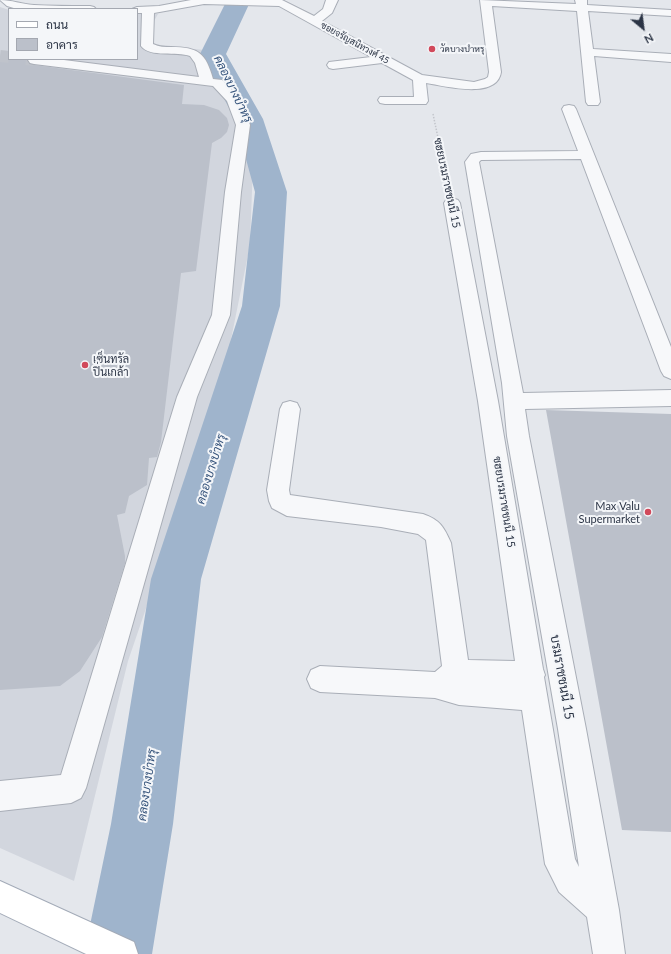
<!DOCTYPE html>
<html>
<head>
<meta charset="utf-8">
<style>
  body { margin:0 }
  #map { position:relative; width:671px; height:954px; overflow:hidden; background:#e4e7ec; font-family:Lato,Sarabun,sans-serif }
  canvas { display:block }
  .legend { position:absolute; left:8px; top:8px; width:130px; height:52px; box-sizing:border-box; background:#f4f6f9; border:1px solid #a4a8b1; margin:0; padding:5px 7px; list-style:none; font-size:12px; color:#2b3445 }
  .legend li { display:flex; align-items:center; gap:8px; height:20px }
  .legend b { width:20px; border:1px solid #a4a8b1 }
  .north { position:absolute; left:623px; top:8px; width:40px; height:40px; -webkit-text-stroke:3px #f4f6f9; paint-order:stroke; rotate:151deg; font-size:11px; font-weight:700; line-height:16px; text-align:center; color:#2b3445 }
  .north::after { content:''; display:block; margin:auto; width:14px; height:18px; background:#2b3445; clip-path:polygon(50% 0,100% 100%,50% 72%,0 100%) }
</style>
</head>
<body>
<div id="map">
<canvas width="671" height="954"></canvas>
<ul class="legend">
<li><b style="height:5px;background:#fff"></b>ถนน</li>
<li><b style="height:11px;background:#bbc0ca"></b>อาคาร</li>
</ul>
<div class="north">N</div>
</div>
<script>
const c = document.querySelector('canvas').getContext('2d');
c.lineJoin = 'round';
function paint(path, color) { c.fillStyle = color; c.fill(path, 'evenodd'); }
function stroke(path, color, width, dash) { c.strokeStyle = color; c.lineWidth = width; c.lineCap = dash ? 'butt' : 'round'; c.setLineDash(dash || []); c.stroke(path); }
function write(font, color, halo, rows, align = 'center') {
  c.font = font + ' Lato,Sarabun,sans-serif'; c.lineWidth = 4; c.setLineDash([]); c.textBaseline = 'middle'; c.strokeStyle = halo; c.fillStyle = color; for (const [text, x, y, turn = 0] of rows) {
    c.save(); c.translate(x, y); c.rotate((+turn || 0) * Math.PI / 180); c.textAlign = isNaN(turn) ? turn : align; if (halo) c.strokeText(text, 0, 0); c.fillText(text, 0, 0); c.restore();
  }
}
paint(new Path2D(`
  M 0,7 L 9,10 L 9,59 L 137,59 L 137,14 L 158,14 L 141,44 L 205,50 L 223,81 L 253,163 L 250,245 L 221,389 L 128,661 L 74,881 L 0,848 Z`), '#d2d6de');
paint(new Path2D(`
  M 227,0 L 251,0 L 226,54 L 263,119 L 287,192 L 280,306 L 201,579 L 173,824 L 152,954 L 84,954 L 111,824 L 151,579 L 242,306 L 255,192 L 235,119 L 200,54 Z`), '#9fb4cc');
paint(new Path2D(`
  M 0,59 L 27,59 L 29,64 L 34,65 L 184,85 L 182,104 L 204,105 L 219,110 L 227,118 L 229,125 L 227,132 L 221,138 L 212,143 L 196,271 L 181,273 L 161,442 L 157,457 L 149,458 L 147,485 L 129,496 L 125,513 L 117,515 L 125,556 L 125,563 L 102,637 L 80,671 L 60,686 L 0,690 Z
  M 546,410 L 671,414 L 671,832 L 622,830 Z`), '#bbc0ca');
stroke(new Path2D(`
  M 0,56 L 9,57
  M 26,59 L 34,60`), '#bfc3cb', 12, [12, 6]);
const minor = new Path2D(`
  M 0,0 C 12,0 21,4 34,5 C 52,6 71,6 90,6 L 94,7 L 96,9 L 17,9 L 7,6 Z
  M 191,0 L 282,0 L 314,16 L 323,9 L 326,0 L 338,0 L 332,13 L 322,21 L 422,75 L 474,82 L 485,79 L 488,77 L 489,72 L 480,0 L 576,4 L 575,0 L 587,0 L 587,5 L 671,10 L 671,16 L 588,11 L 593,49 L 671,54 L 671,62 L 594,56 L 600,102 L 598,105 L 588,105 L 586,102 L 577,11 L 492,6 L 501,72 C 497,100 445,86 426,83 L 428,101 L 426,104 L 385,104 L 380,103 L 378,100 L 380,97 L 414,97 L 413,80 L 382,63 L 333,69 L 329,68 L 327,65 L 329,62 L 371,57 L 279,6 L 204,4 L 154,13 L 153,44 C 159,47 165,47 171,47 C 198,47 206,53 213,79 L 222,80 L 235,93 L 244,107 L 250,125 L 241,192 L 230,315 L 197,397 L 86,788 L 81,798 L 71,803 L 0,811 L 0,781 L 61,775 L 177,397 L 212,315 L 225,192 L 236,125 L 227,101 L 213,86 L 34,64 L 30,63 L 28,60 L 56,59 L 199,77 L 195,63 L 190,56 C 177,51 150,58 141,46 L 142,13 L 137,13 L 137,9 L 132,9 L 137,7 L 159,6 Z
  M 569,105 L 574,106 L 576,109 L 671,347 L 671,379 L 664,376 L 661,371 L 581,159 L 481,160 L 479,162 L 523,393 L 671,390 L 671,406 L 525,409 L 529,436 L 586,729 L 619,910 L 625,954 L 593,954 L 587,917 L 559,892 L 545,864 L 522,710 L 459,705 L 435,698 L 320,692 L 311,688 L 307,679 L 311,670 L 320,666 L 435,672 L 442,666 L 426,540 L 418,534 L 381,527 L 287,516 L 272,508 L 269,501 L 267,490 L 280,409 L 283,403 L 290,401 L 297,403 L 300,409 L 289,490 L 290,495 L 423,514 C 440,520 444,527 451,543 L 468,660 L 515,661 L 478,401 L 444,203 L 446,200 L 452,198 L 458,200 L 460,203 L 498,401 L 543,669 L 545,675 L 544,677 L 575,859 L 579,867 L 558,729 L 507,436 L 502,383 L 465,162 L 471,154 L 481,152 L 578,151 L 562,109 L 564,106 Z`);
const major = new Path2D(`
  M 0,881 L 134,942 L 138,954 L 86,954 L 0,913 Z`);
stroke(minor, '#a9aeb7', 2);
stroke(major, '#a3abb8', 2);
stroke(new Path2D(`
  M 433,114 L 441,152`), '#c2c5cb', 1.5, [1.5, 1.5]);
stroke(new Path2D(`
  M 441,151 L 448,185`), '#c2c5cb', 2, [2.5, 2.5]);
paint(minor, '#f7f8fa');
paint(major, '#fff');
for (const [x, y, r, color] of [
  [432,49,4,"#d1495b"],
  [85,365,4,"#d1495b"],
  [648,512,4,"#d1495b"]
]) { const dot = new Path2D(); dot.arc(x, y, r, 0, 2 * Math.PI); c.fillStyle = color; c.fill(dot); stroke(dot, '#f4f6f9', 1.5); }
write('9px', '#2b3445', '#f4f6f9', [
  ["ซอยจรัญสนิทวงศ์ 45",355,43,29]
]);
write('9px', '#2b3445', '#f4f6f9', [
  ["วัดบางบำหรุ",440,49]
], 'left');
write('11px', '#2b3445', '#f4f6f9', [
  ["ซฮยบรมราชชนนี 15",447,183,78],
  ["ซฮยบรมราชชนนี 15",504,502,81]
]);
write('11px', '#2b3445', '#f4f6f9', [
  ["เซ็นทรัล",93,359],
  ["ปิ่นเกล้า",93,372],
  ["Max Valu",640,506,"right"],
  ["Supermarket",640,519,"right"]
], 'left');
write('italic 12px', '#34527a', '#f4f6f9', [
  ["คลองบางบำหรุ",233,89,64],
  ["คลองบางบำหรุ",211,469,-73],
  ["คลองบางบำหรุ",147,785,-82]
]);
write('13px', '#2b3445', '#f4f6f9', [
  ["บรมราชชนนี 15",562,677,80]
]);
</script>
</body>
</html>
